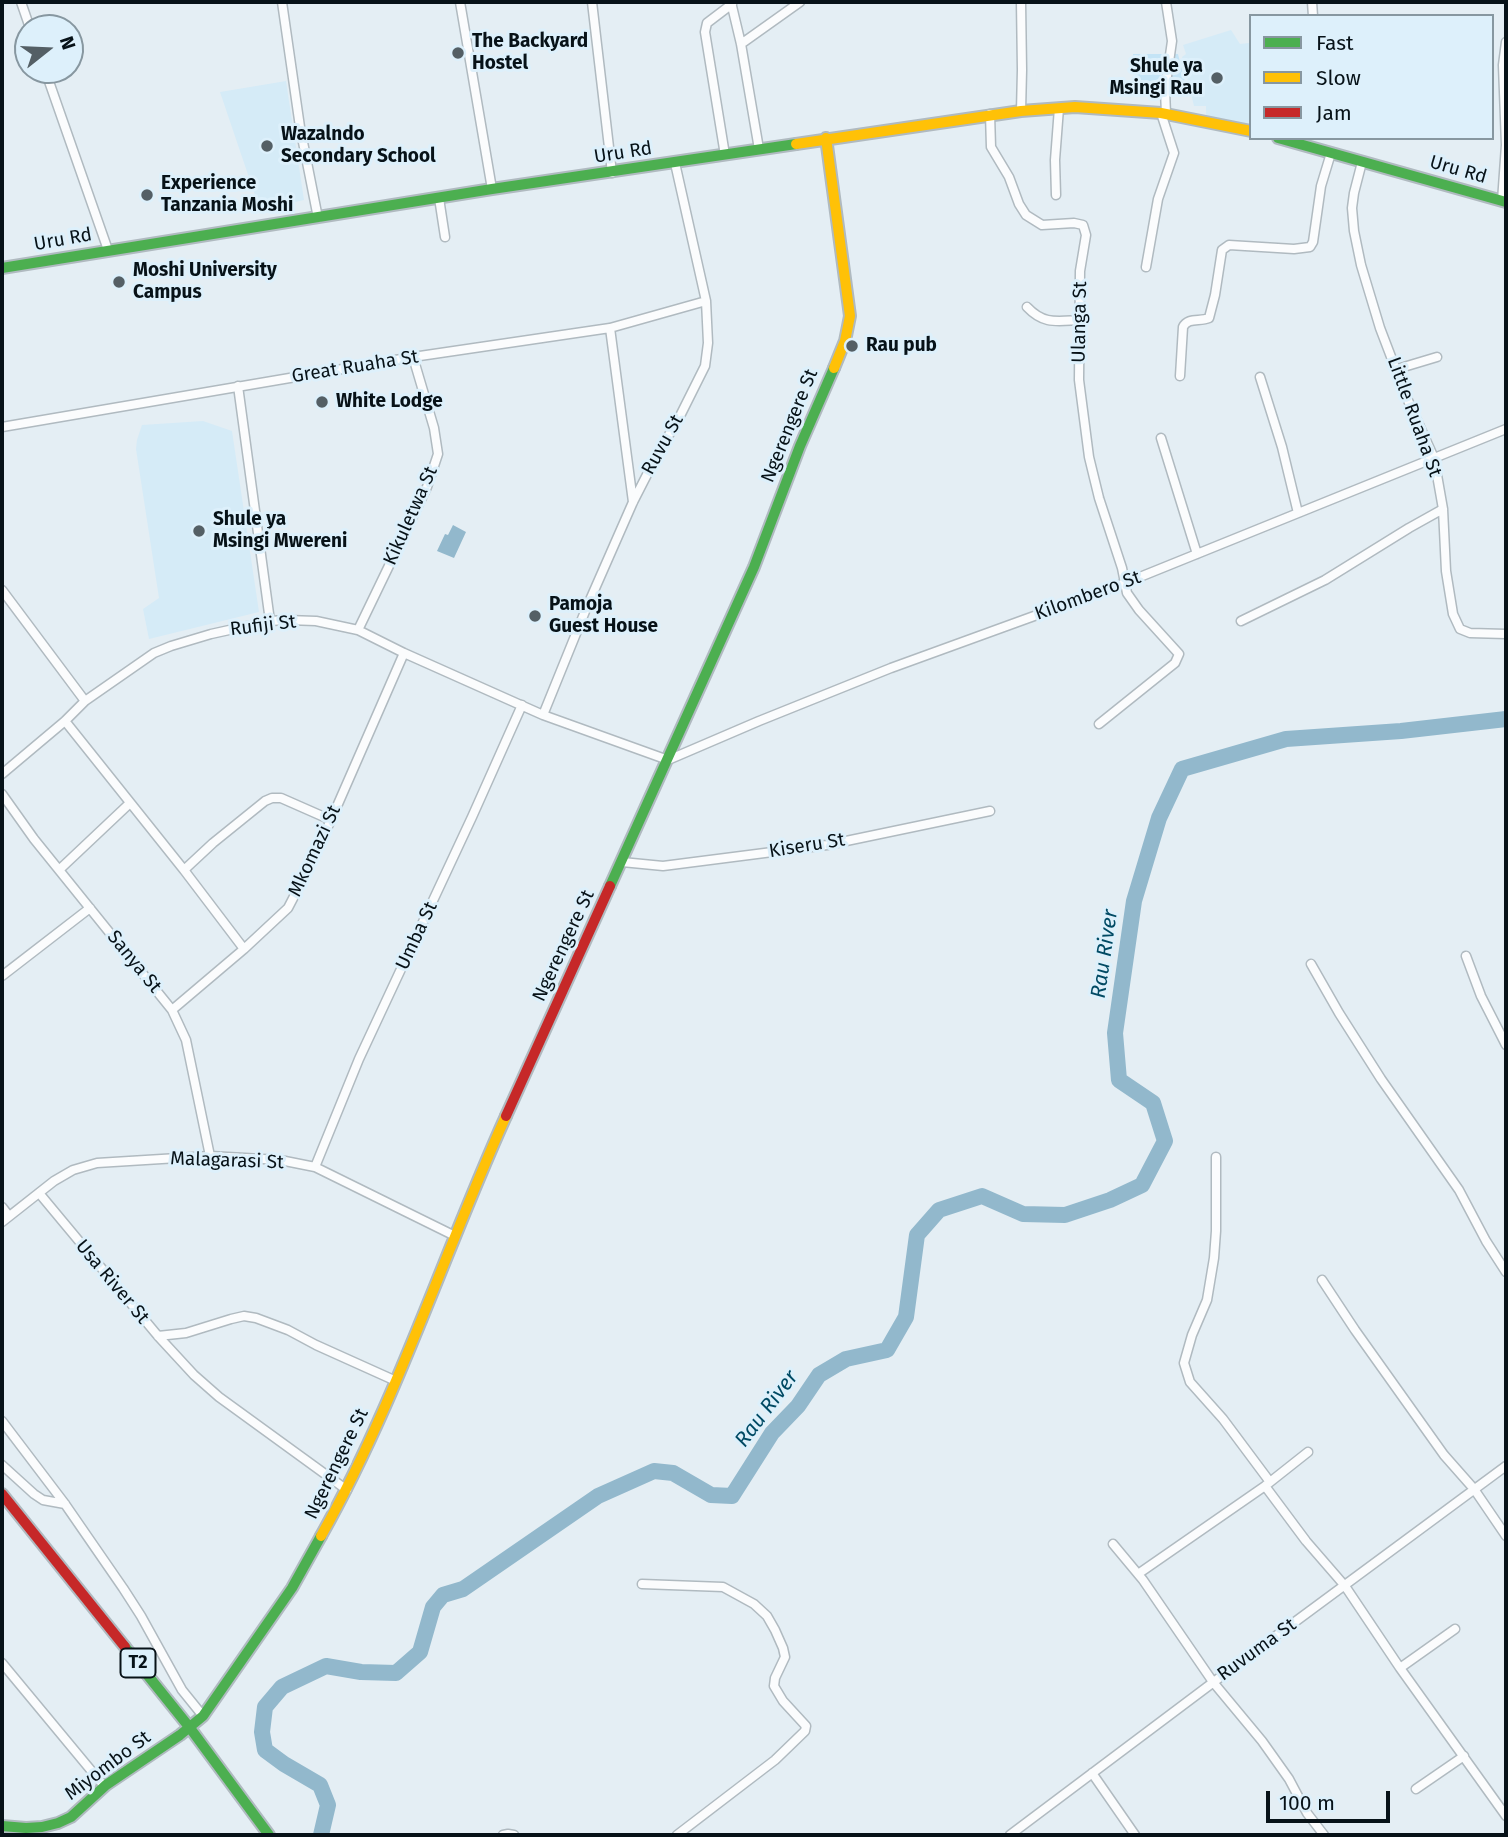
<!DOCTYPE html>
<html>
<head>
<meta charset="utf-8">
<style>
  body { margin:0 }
  #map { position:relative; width:1508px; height:1837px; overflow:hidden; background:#e4eef4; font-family:"Fira Sans",sans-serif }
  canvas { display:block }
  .frame { position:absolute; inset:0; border:4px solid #071218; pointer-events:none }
  .legend { position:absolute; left:1249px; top:14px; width:245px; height:126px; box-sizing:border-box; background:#ddf0fb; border:2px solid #8797a0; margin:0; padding:9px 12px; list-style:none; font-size:21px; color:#071218 }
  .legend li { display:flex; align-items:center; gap:14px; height:35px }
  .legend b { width:35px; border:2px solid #8797a0 }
  .north { position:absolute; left:14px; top:14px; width:70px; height:70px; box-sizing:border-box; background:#ddf0fb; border:2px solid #8797a0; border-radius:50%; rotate:72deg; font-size:19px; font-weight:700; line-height:28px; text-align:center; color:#071218 }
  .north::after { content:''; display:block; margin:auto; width:24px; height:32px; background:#545f65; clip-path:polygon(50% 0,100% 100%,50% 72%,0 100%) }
  .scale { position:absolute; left:1266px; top:1791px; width:124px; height:32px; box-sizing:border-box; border:4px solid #071218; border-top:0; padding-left:9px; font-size:21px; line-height:24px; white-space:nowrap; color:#071218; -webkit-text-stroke:5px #ddf0fb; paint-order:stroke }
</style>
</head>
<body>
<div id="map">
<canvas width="1508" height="1837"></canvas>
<div class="frame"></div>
<ul class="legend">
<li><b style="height:9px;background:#4caf50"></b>Fast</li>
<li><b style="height:9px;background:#ffc107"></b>Slow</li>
<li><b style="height:9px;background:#c62828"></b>Jam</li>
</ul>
<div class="north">N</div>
<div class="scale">100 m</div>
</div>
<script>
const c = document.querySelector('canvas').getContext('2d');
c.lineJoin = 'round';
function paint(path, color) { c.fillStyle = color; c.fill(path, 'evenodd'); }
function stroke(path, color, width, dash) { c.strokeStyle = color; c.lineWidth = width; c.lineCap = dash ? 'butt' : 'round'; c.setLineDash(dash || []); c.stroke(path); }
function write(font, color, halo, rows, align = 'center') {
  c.font = font + ' "Fira Sans",sans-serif'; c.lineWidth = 6; c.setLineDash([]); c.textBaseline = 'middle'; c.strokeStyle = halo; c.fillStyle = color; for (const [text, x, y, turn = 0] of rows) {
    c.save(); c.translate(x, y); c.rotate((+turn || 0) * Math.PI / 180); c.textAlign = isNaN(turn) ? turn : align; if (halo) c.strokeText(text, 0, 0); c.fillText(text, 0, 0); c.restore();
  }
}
paint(new Path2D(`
  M 1231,30 L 1240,44 L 1249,43 L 1251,49 L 1251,124 L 1206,117 L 1206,106 L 1194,106 L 1182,57 L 1186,54 L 1183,45 Z
  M 286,81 L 304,200 L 260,210 L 220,92 Z
  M 203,421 L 232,431 L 259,612 L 149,639 L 143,609 L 159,598 L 136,449 L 137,440 L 142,425 Z`), '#d5ebf7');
paint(new Path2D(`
  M 1133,54 L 1178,54 L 1186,86 C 1171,91 1140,90 1133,72 C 1131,68 1133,59 1133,54 Z`), '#c4e4f6');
paint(new Path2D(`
  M 453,525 L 466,532 L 454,558 L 437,551 L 445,534 L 448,535 Z`), '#92b8cc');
stroke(new Path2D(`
  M 321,1835 L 328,1805 L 320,1785 L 284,1764 L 265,1750 L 262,1732 L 265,1707 L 282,1687 L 326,1666 L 361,1672 L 396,1673 L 420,1652 L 433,1607 L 443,1595 L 463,1589 L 598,1496 L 654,1471 L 673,1473 L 711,1495 L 732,1496 L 772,1433 L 798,1406 L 819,1375 L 846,1359 L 887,1350 L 906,1317 L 917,1235 L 939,1210 L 982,1196 L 1023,1214 L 1065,1215 L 1110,1200 L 1142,1185 L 1165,1141 L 1153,1103 L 1119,1080 L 1115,1033 L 1134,901 L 1159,818 L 1182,769 L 1286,739 L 1401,731 L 1506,719`), '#92b8cc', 16);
const street = new Path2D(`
  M 21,2 L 30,28
  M 282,2 L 300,127 L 318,218
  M 460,2 L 492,189
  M 592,2 L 612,173
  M 731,2 L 741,44 L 759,149
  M 1021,2 L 1022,70 L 1021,111
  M 1166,2 L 1172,41 L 1165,90 L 1166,114
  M 1312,2 L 1313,16
  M 741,44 L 800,2
  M 45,70 L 108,250
  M 990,114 L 991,147 L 1009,177 L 1019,204 L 1026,215 L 1042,225 L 1074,223 L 1083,225 L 1086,235 L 1080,271 L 1079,380 L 1089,457 L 1099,498 L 1122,568 L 1127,593 L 1139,610 L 1179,654 L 1175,663 L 1099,724
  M 725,155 L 705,32 L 707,23 L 732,4
  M 1362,162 L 1354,193 L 1352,208 L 1354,231 L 1361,265 L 1380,328 L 1406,396 L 1434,458 L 1443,509 L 1446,571 L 1453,614 L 1460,629 L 1470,633 L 1506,634
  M 1056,195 L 1055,160 L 1059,108
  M 439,198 L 445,237
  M 1502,201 L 1506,145 L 1503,65 L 1506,42
  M 1146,267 L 1158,199 L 1174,153 L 1161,113
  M 1027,307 C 1044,325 1057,321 1080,320
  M 610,328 L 633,502
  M 1397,369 L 1437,357
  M 1180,376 L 1183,327 C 1188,317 1200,322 1209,318 L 1215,295 L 1222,250 L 1229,245 L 1294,249 L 1310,247 L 1313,242 L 1321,186 L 1331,153
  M 1260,377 L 1282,447 L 1298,513
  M 238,386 L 270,621
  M 2,427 L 413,357 L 610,328 L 706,301
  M 1161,438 L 1197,554
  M 2,590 L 85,701
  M 1241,621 L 1325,580 L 1409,528 L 1443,509
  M 358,630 L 427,487 L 438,454 L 434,428 L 413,357
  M 543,715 L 586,609 L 633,502 L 656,457 L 680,416 L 705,366 L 708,343 L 706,301 L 675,163
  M 65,721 L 184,870 L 244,949
  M 2,774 L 65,721 L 85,701 L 154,653 L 171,646 L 211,634 L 270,621 L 287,620 L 316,621 L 358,630 L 404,653 L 543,715 L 668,760 L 759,721 L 891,668 L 1125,583 L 1506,429
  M 2,794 L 34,839 L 172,1010 L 186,1040 L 210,1156
  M 622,862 L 663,866 L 827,845 L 990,811
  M 59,870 L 130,803
  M 184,870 L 213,843 L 265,801 L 272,798 L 281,798 L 331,820
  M 1466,956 L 1481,996 L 1506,1045
  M 1311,964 L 1339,1013 L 1381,1079 L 1459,1190 L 1486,1241 L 1506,1272
  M 2,976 L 90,908
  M 172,1010 L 244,949 L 288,908 L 303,879 L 331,820 L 404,653
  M 1216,1157 L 1216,1231 L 1214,1258 L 1207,1300 L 1192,1335 L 1184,1363 L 1190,1382 L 1223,1419 L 1270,1482
  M 315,1167 L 359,1059 L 472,817 L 522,705
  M 39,1193 L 158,1336 L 194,1375 L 219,1397 L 347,1490
  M 2,1207 L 9,1216
  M 2,1222 L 54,1181 L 73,1170 L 97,1163 L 210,1156 L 280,1160 L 315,1167 L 455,1236
  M 1322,1280 L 1355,1330 L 1444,1455 L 1474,1489 L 1506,1536
  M 158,1336 L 186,1333 L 231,1319 L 244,1316 L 256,1318 L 288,1330 L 316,1345 L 396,1381
  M 2,1421 L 65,1504 L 123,1588 L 141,1616 L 182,1690 L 203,1716
  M 2,1465 L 34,1494 L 43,1500 L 65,1504
  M 1265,1486 L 1306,1541 L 1345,1586 L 1400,1668 L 1506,1816
  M 1113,1544 L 1143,1580 L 1213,1682 L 1262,1741 L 1289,1779 L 1307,1813 L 1324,1835
  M 1138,1574 L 1265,1486 L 1308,1452
  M 642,1584 L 723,1587 L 754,1604 L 767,1616 L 775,1630 L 783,1648 L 785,1657 L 775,1678 L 774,1686 L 783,1701 L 806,1726 L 805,1731 L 775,1760 L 677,1835
  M 2,1663 L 104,1786
  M 1400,1668 L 1455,1629
  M 1092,1773 L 1135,1835
  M 1416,1789 L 1464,1756
  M 503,1835 L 508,1834 L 514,1835
  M 1010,1835 L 1219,1678 L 1506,1466`);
const fast = new Path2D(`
  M 1278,138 L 1506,202
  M 2,268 L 492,189 L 796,144
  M 610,886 L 754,567 L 800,446 L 834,368
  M 125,1647 L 190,1728 L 269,1835
  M 2,1826 L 26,1828 L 42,1827 L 58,1823 L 71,1817 L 106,1785 L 180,1735 L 203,1716 L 292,1588 L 321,1536`);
const slow = new Path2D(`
  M 826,138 L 850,316 L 845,341 L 834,368
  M 796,144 L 1021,111 L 1075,107 L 1161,113 L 1251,131
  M 321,1536 C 396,1403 443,1255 506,1116`);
const jam = new Path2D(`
  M 506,1116 L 610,886
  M 2,1494 L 125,1647`);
stroke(street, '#b0bac0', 11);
stroke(fast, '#b0bac0', 14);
stroke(slow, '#b0bac0', 14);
stroke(jam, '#b0bac0', 14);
stroke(street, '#fbfcfd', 8);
stroke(fast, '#4caf50', 10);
stroke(slow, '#ffc107', 10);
stroke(jam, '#c62828', 10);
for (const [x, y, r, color] of [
  [458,53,7,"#545f65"],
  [1217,78,7,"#545f65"],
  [267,146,7,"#545f65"],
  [147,195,7,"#545f65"],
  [119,282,7,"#545f65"],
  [852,346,7,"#545f65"],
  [322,402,7,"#545f65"],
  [199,531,7,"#545f65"],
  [535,616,7,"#545f65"]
]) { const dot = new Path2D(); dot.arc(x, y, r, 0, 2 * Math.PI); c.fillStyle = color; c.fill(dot); stroke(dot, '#ddf0fb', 2.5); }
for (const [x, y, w] of [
  [138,1663,35]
]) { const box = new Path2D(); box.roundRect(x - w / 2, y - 14.5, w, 29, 5); c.fillStyle = '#ddf0fb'; c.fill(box); stroke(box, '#071218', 2); }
write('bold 18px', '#071218', null, [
  ["T2",138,1663]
]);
write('bold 19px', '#071218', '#ddf0fb', [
  ["The Backyard",472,42],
  ["Hostel",472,64],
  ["Shule ya",1203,67,"right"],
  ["Msingi Rau",1203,89,"right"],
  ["Wazalndo",281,135],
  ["Secondary School",281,157],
  ["Experience",161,184],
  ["Tanzania Moshi",161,206],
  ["Moshi University",133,271],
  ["Campus",133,293],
  ["Rau pub",866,346],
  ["White Lodge",336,402],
  ["Shule ya",213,520],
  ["Msingi Mwereni",213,542],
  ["Pamoja",549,605],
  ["Guest House",549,627]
], 'left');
write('19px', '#071218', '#ddf0fb', [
  ["Uru Rd",623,153,-9],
  ["Uru Rd",1458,170,16],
  ["Uru Rd",63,240,-10],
  ["Ulanga St",1080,322,-89],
  ["Great Ruaha St",355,367,-9],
  ["Little Ruaha St",1414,417,70],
  ["Ngerengere St",790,426,-68],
  ["Ruvu St",663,445,-61],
  ["Kikuletwa St",411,516,-66],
  ["Kilombero St",1088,596,-20],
  ["Rufiji St",263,626,-7],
  ["Kiseru St",807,846,-9],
  ["Mkomazi St",315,851,-65],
  ["Umba St",417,936,-65],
  ["Ngerengere St",564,946,-65],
  ["Sanya St",134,962,51],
  ["Malagarasi St",227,1161,2],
  ["Usa River St",112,1282,50],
  ["Ngerengere St",337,1464,-64],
  ["Ruvuma St",1257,1650,-36],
  ["Miyombo St",108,1766,-37]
]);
write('italic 21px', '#014a64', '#ddf0fb', [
  ["Rau River",1105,954,-82],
  ["Rau River",767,1409,-53]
]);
</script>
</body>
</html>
